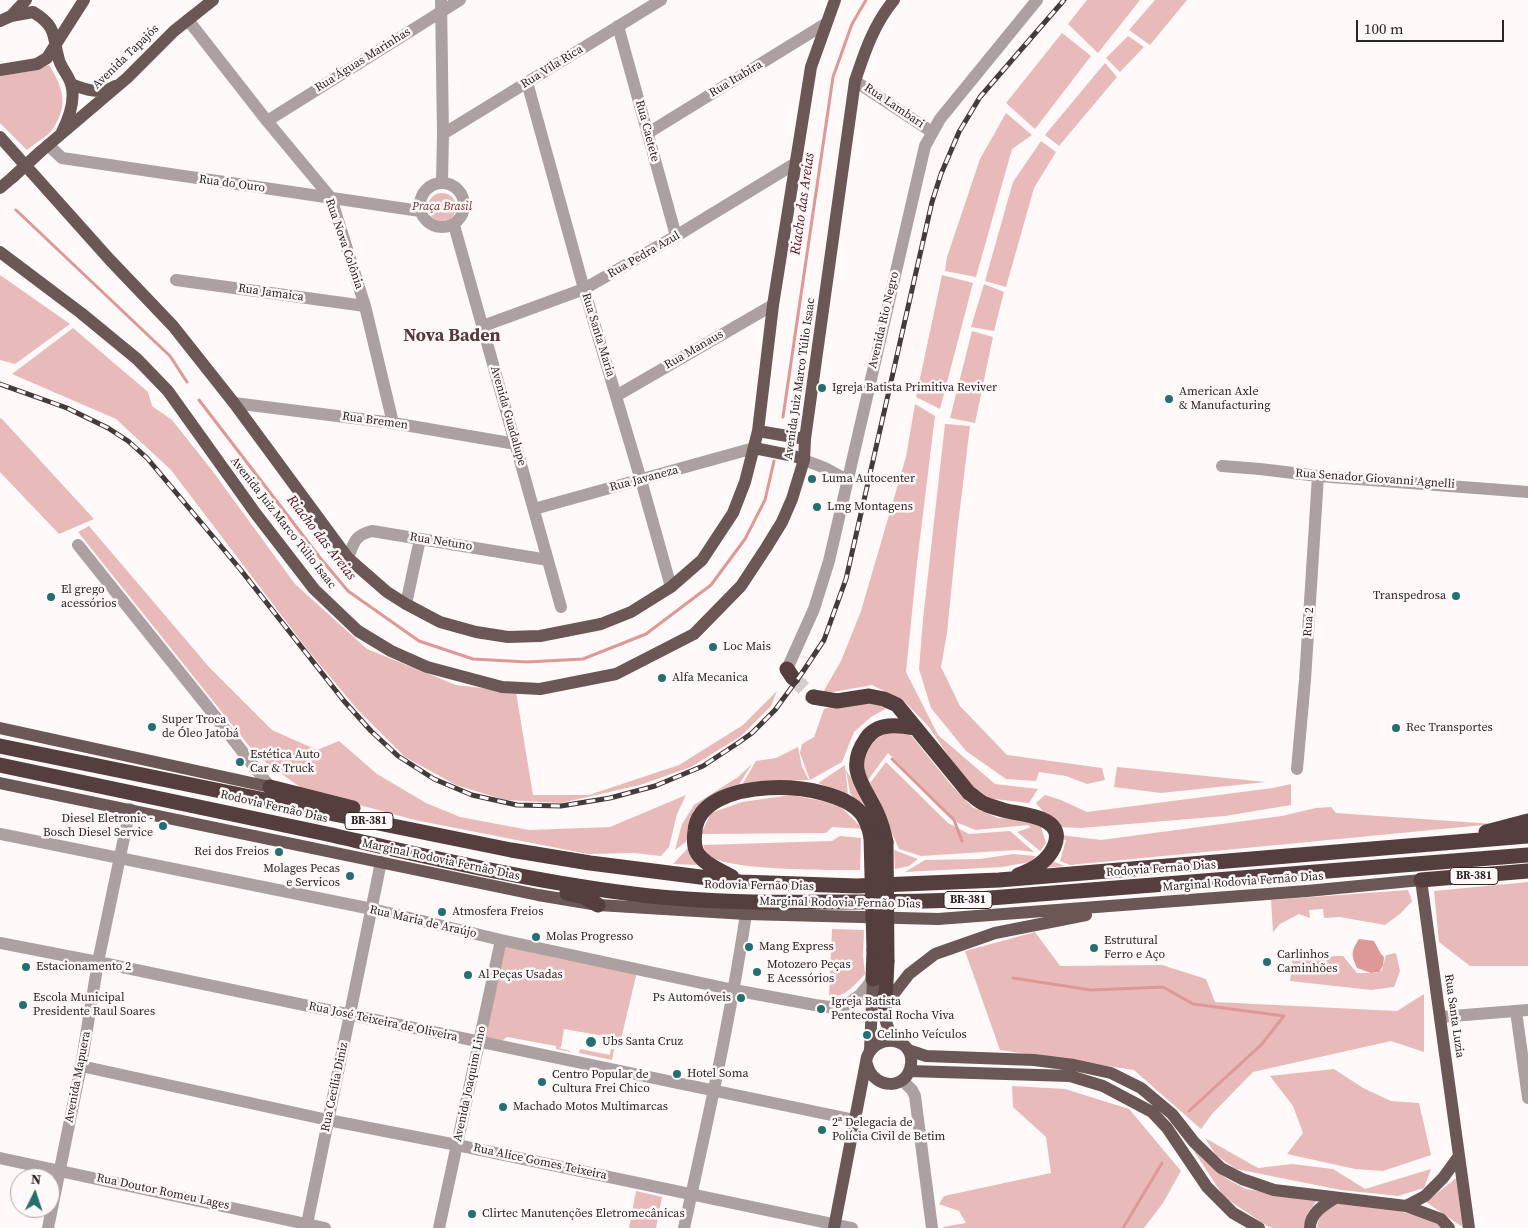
<!DOCTYPE html>
<html>
<head>
<meta charset="utf-8">
<style>
  body { margin:0 }
  #map { position:relative; width:1528px; height:1228px; overflow:hidden; background:#fff9f9; font-family:"Source Serif 4",serif }
  canvas { display:block }
  .north { position:absolute; left:10px; top:1168px; width:50px; height:50px; box-sizing:border-box; background:#fff9f9; border:1px solid #aca4a4; border-radius:50%; rotate:4deg; font-size:14px; font-weight:700; line-height:20px; text-align:center; color:#2f2424 }
  .north::after { content:''; display:block; margin:auto; width:18px; height:22px; background:#236f72; clip-path:polygon(50% 0,100% 100%,50% 72%,0 100%) }
  .scale { position:absolute; left:1356px; top:20px; width:148px; height:22px; box-sizing:border-box; border:2px solid #2f2424; border-top:0; padding-left:6px; font-size:15px; line-height:18px; white-space:nowrap; color:#2f2424; -webkit-text-stroke:4px #fff9f9; paint-order:stroke }
</style>
</head>
<body>
<div id="map">
<canvas width="1528" height="1228"></canvas>
<div class="north">N</div>
<div class="scale">100 m</div>
</div>
<script>
const c = document.querySelector('canvas').getContext('2d');
c.lineJoin = 'round';
function paint(path, color) { c.fillStyle = color; c.fill(path, 'evenodd'); }
function stroke(path, color, width, dash) { c.strokeStyle = color; c.lineWidth = width; c.lineCap = dash ? 'butt' : 'round'; c.setLineDash(dash || []); c.stroke(path); }
function write(font, color, halo, rows, align = 'center') {
  c.font = font + ' "Source Serif 4",serif'; c.lineWidth = 5; c.setLineDash([]); c.textBaseline = 'middle'; c.strokeStyle = halo; c.fillStyle = color; for (const [text, x, y, turn = 0] of rows) {
    c.save(); c.translate(x, y); c.rotate((+turn || 0) * Math.PI / 180); c.textAlign = isNaN(turn) ? turn : align; if (halo) c.strokeText(text, 0, 0); c.fillText(text, 0, 0); c.restore();
  }
}
paint(new Path2D(`
  M 1087,0 L 1140,0 L 1098,53 L 1068,24 Z
  M 1155,0 L 1187,0 L 1150,45 L 1129,30 Z
  M 1062,33 L 1091,56 L 1035,129 L 1006,103 Z
  M 1128,36 L 1144,47 L 1120,72 L 1106,58 Z
  M 1105,63 L 1117,77 L 1059,146 L 1045,135 Z
  M 49,65 C 62,86 69,104 54,127 C 49,136 35,143 27,150 L 0,123 L 0,76 L 30,71 Z
  M 1006,113 L 1032,135 L 1012,149 L 976,277 L 945,271 L 947,257 L 980,159 Z
  M 1041,141 L 1056,152 L 1034,188 L 1006,287 L 985,281 L 1013,182 Z
  M428 207a14 14 0 1 1 28 0a14 14 0 1 1-28 0Z
  M 0,275 L 70,324 L 15,364 L 0,360 Z
  M 942,275 L 973,283 L 940,409 L 916,397 Z
  M 984,284 L 1004,292 L 994,331 L 971,327 Z
  M 73,328 L 148,392 L 152,406 L 172,420 L 211,469 L 295,584 L 367,649 L 456,685 L 516,692 L 533,795 L 589,795 L 679,765 L 743,725 L 777,691 L 771,706 L 741,736 L 691,767 L 640,785 L 561,803 L 505,800 L 456,785 L 405,757 L 357,709 L 307,649 L 171,470 L 116,419 L 12,374 Z
  M 972,331 L 993,337 L 975,423 L 950,418 Z
  M 915,404 L 935,416 L 917,563 L 906,672 L 938,735 L 995,784 L 1038,789 L 1029,803 L 985,798 L 963,778 L 929,727 L 905,702 L 872,685 L 822,694 L 841,661 L 861,611 L 906,457 Z
  M 0,418 L 2,419 L 94,519 L 59,534 L 0,472 Z
  M 945,424 L 970,426 L 957,533 L 947,633 L 941,667 L 960,706 L 1007,755 L 1102,768 L 1105,780 L 1087,784 L 1066,776 L 1039,772 L 1036,781 L 1006,779 L 966,751 L 931,708 L 919,669 L 923,619 Z
  M 89,526 L 209,667 L 272,730 L 317,750 L 339,741 L 377,774 L 426,803 L 460,817 L 529,830 L 610,827 L 686,795 L 677,814 L 669,847 L 661,856 L 634,853 L 588,854 L 415,820 L 304,790 L 257,756 L 78,532 Z
  M 873,701 L 889,707 L 871,717 L 854,732 L 842,762 L 810,780 L 800,753 L 802,744 L 814,737 L 824,709 L 835,706 Z
  M 889,732 L 910,734 L 952,786 L 972,807 L 998,818 L 1027,820 L 1041,827 L 1046,843 L 1040,851 L 1017,832 L 1031,827 L 1028,825 L 976,830 L 958,823 L 888,753 L 868,780 C 860,769 859,752 871,742 C 876,738 884,735 889,732 Z
  M 798,747 L 802,767 L 809,780 L 762,781 L 743,783 L 756,761 L 776,758 Z
  M 886,762 L 948,823 L 969,834 L 1010,831 L 1034,852 L 1016,850 L 921,856 L 899,849 L 870,783 Z
  M 752,764 L 738,786 L 716,794 L 694,810 L 686,842 L 675,850 L 682,824 L 694,805 L 738,777 Z
  M 845,765 L 848,795 L 818,783 Z
  M 1117,767 L 1266,782 L 1161,793 L 1114,787 Z
  M 846,770 L 869,807 L 854,799 L 850,793 Z
  M 1291,784 L 1291,805 L 1225,816 L 1081,828 L 1056,827 L 1036,803 L 1045,795 L 1061,800 L 1087,812 L 1273,788 Z
  M 791,795 L 838,804 L 863,829 L 832,827 L 826,833 L 701,834 L 711,813 L 742,802 Z
  M 1331,807 L 1336,813 L 1494,824 L 1070,865 L 1060,861 L 1066,840 L 1062,839 L 1054,862 L 1065,866 L 1042,868 L 1060,835 L 1101,840 L 1282,816 L 1316,808 Z
  M 840,836 L 861,838 L 860,870 C 833,870 725,871 708,855 C 706,853 704,848 703,845 L 832,841 Z
  M 689,847 L 697,865 L 673,864 Z
  M 894,850 L 918,859 L 909,866 L 895,869 Z
  M 1013,854 L 1036,856 L 1030,862 L 1002,867 L 905,872 L 925,860 L 980,859 Z
  M 1528,882 L 1528,966 L 1470,966 L 1439,942 L 1434,891 Z
  M 1408,890 L 1412,901 L 1401,913 L 1385,925 L 1340,917 L 1324,918 L 1323,909 L 1309,910 L 1310,918 L 1299,914 L 1280,924 L 1273,932 L 1271,900 Z
  M 832,929 L 864,930 L 863,956 L 865,974 C 855,985 844,998 829,997 Z
  M 1035,932 L 1060,966 L 1162,965 L 1206,979 L 1215,1002 L 1397,1011 L 1424,994 L 1424,1052 L 1391,1041 L 1253,1072 L 1212,1114 L 1201,1129 L 1134,1070 L 1000,1050 L 965,951 Z
  M 504,944 L 637,972 L 621,1039 L 564,1029 L 561,1047 L 559,1048 L 570,1051 L 570,1052 L 556,1049 L 556,1046 L 507,1037 L 500,1042 L 483,1040 Z
  M 1396,953 L 1400,971 L 1394,987 L 1371,990 L 1290,981 L 1292,961 L 1335,956 L 1343,956 L 1357,973 L 1376,973 L 1382,970 L 1386,955 Z
  M 580,1049 L 610,1055 L 611,1049 L 614,1049 L 612,1060 L 579,1053 Z
  M 1334,1069 L 1363,1088 L 1391,1101 L 1419,1103 L 1431,1155 L 1383,1171 L 1355,1169 L 1287,1154 L 1303,1133 L 1293,1106 L 1270,1076 Z
  M 1012,1086 L 1065,1089 L 1129,1109 L 1181,1171 L 1163,1203 L 1144,1228 L 943,1228 L 943,1227 L 966,1223 L 959,1211 L 939,1204 L 944,1196 L 1051,1173 L 1046,1137 L 1013,1107 Z
  M 1205,1138 L 1258,1168 L 1292,1164 L 1333,1169 L 1365,1189 L 1431,1169 L 1424,1188 L 1398,1196 L 1341,1190 L 1236,1169 L 1216,1155 Z
  M 1190,1145 L 1205,1161 L 1227,1179 L 1246,1189 L 1317,1200 L 1308,1213 L 1306,1228 L 1273,1228 L 1267,1226 L 1224,1197 Z
  M 1460,1175 L 1458,1193 L 1464,1228 L 1426,1202 Z
  M 636,1191 L 662,1197 L 656,1228 L 629,1228 Z
  M 1338,1203 L 1386,1208 L 1421,1216 L 1445,1228 L 1317,1228 C 1319,1213 1325,1210 1338,1203 Z`), '#e8bbba');
paint(new Path2D(`
  M 1359,939 L 1374,941 L 1381,954 L 1384,957 L 1383,966 L 1379,972 L 1371,973 L 1357,968 C 1351,954 1351,952 1359,939 Z`), '#dd9897');
stroke(new Path2D(`
  M 16,210 L 170,356 L 187,382
  M 199,400 L 321,559 L 348,591 L 419,641 L 473,659 L 527,662 L 583,659 L 646,634 L 711,585 L 745,539 L 765,500 L 774,461
  M 783,417 L 833,77 L 852,24 L 866,0
  M 892,759 L 954,820 L 962,841
  M 1013,978 L 1091,990 L 1163,987 L 1193,1004 L 1284,1016 L 1261,1045 L 1189,1111
  M 1123,1228 L 1162,1163`), '#dd9897', 3);
stroke(new Path2D(`
  M 793,678 L 813,697`), '#d5cece', 15, [15, 8]);
stroke(new Path2D(`
  M 441,0 L 443,134 L 442,183
  M 188,20 L 267,121 L 331,198 L 365,306 L 393,423
  M 618,26 L 676,236
  M 855,81 L 932,132
  M 527,82 L 584,289 L 641,480 L 671,587
  M 267,121 L 460,0
  M 648,133 L 825,24
  M 443,134 L 661,0
  M 48,145 L 62,158 L 420,211
  M420 205a22 22 0 1 1 44 0a22 22 0 1 1-44 0Z
  M 454,225 L 561,607
  M 176,280 L 365,306
  M 483,326 L 584,289 L 676,236 L 796,163
  M 616,396 L 773,305
  M 234,403 L 393,423 L 516,444
  M 804,460 L 825,468 L 847,480
  M 1222,466 L 1260,469 L 1318,476 L 1528,492
  M 534,509 L 754,448
  M 78,545 L 207,706 L 270,787
  M 348,558 C 354,542 355,535 372,531 L 548,560
  M 406,604 L 420,539
  M 787,669 L 814,609 L 829,561 L 925,146 L 940,119 L 1037,0
  M 1297,769 L 1305,680 L 1318,476
  M 0,834 L 372,909 L 501,940 L 734,990 L 815,1005 L 830,1007 L 846,1005 L 860,995 L 873,979
  M 0,943 L 98,962 L 855,1120
  M 1516,1011 L 1528,1098
  M 1440,1017 L 1528,1010
  M 81,1066 L 328,1120 L 457,1145 L 852,1228
  M 902,1080 L 912,1090 L 915,1096 L 932,1228
  M 0,1158 L 325,1228
  M 307,1224 L 381,862
  M 48,1228 L 81,1066 L 98,962 L 130,809
  M 439,1228 L 501,940
  M 684,1228 C 707,1124 730,1020 746,914`), '#ada0a0', 12);
stroke(new Path2D(`
  M 11,16 L 26,0
  M 0,21 L 11,16 L 33,12 C 58,27 52,36 59,60 C 61,67 65,71 68,77 C 78,94 70,116 62,132
  M 0,70 L 37,64 L 47,58 L 84,0
  M 71,84 C 86,90 101,95 115,86
  M 0,137 L 110,260 L 173,326 L 234,403 L 348,558 L 387,592 L 406,604 L 440,622 L 476,632 L 508,637 L 540,636 L 601,624 L 631,612 L 671,587 L 702,560 L 733,513 L 745,482 L 758,431 L 773,305 L 811,67 L 835,0
  M 40,152 L 127,78 L 174,31 L 213,0
  M 0,188 L 13,177
  M 0,252 L 81,313 L 137,359 L 168,391 L 256,514 L 314,589 L 358,631 L 391,651 L 427,667 L 502,687 L 540,689 L 616,674 L 694,634 L 741,586 L 766,548 L 782,522 L 792,499 L 804,460 L 805,439 L 855,81 C 865,51 874,24 894,0
  M 758,431 L 805,439
  M 754,448 L 794,456 L 804,460
  M 0,728 L 270,787
  M 0,783 L 538,895 L 598,905 L 746,914 L 938,919 L 1307,891 L 1421,880 L 1469,1228
  M 896,1041 L 890,1033 L 886,1022 L 885,1005 L 909,974 L 935,954 L 995,933 L 1086,915
  M 870,1050 L 873,979
  M 908,1050 L 926,1056 L 1034,1060 L 1074,1065 L 1111,1073 L 1141,1088 L 1172,1114 L 1194,1142 L 1221,1168 L 1242,1179 L 1274,1190 L 1406,1206 L 1441,1219 L 1449,1228
  M 909,1071 L 1070,1076 L 1103,1086 L 1152,1112 L 1167,1128 L 1207,1187 L 1233,1213 L 1259,1228
  M 1406,1206 L 1425,1196 L 1443,1178 L 1459,1156
  M 834,1228 L 867,1057 C 877,1032 914,1037 911,1064 C 908,1091 873,1090 867,1064
  M 1310,1228 C 1310,1213 1324,1205 1335,1198`), '#6c5757', 12);
stroke(new Path2D(`
  M 787,669 L 793,678
  M 813,697 L 837,701 L 869,696 L 884,699 L 897,705 L 969,793 C 974,796 979,802 985,804 C 992,807 1000,809 1007,811 C 1025,815 1067,817 1054,847 C 1047,862 1033,870 1018,875
  M 0,746 L 511,850 L 590,863 L 740,882 L 857,886 L 999,880 L 1528,836
  M 0,765 C 109,787 218,810 327,834 C 433,858 541,884 650,896 C 709,902 769,903 829,902 C 879,902 928,902 978,899 L 1528,855
  M 270,787 L 353,808
  M 1486,832 L 1528,821
  M 886,842 C 884,832 881,822 877,813 C 864,785 845,769 866,739 C 877,722 899,725 915,728
  M 732,877 C 722,871 705,865 698,854 C 694,848 694,838 695,831 C 699,775 832,778 861,813 C 867,820 869,828 871,837
  M 1421,880 L 1528,871
  M 567,893 L 584,897 L 598,905
  M 873,979 L 874,950
  M 885,1005 L 887,961`), '#553e3e', 15);
const rail = new Path2D(`
  M 0,384 L 67,408 L 108,428 L 128,441 L 147,458 L 240,569 L 344,701 L 371,731 L 398,756 L 434,779 L 472,795 L 517,805 L 561,806 L 610,798 L 655,786 L 703,766 L 738,743 L 752,733 L 775,710 L 802,673 L 824,640 L 846,579 L 932,202 L 941,174 L 959,132 L 980,97 L 1064,0`);
stroke(rail, '#453b3b', 5);
stroke(rail, '#fff9f9', 3, [9]);
stroke(new Path2D(`
  M 13,177 L 40,152`), '#6c5757', 12);
stroke(new Path2D(`
  M 871,837 L 874,950
  M 886,842 L 887,961`), '#553e3e', 15);
for (const [x, y, r, color] of [
  [822,388,5,"#236f72"],
  [1169,399,5,"#236f72"],
  [812,479,5,"#236f72"],
  [817,507,5,"#236f72"],
  [1456,596,5,"#236f72"],
  [51,597,5,"#236f72"],
  [713,647,5,"#236f72"],
  [662,678,5,"#236f72"],
  [152,727,5,"#236f72"],
  [1396,728,5,"#236f72"],
  [240,762,5,"#236f72"],
  [163,826,5,"#236f72"],
  [279,852,5,"#236f72"],
  [350,876,5,"#236f72"],
  [442,912,5,"#236f72"],
  [536,937,5,"#236f72"],
  [749,947,5,"#236f72"],
  [1094,948,5,"#236f72"],
  [1267,962,5,"#236f72"],
  [26,967,5,"#236f72"],
  [757,972,5,"#236f72"],
  [468,975,5,"#236f72"],
  [741,998,5,"#236f72"],
  [23,1005,5,"#236f72"],
  [821,1009,5,"#236f72"],
  [867,1035,5,"#236f72"],
  [591,1042,6,"#236f72"],
  [677,1074,5,"#236f72"],
  [542,1082,5,"#236f72"],
  [503,1107,5,"#236f72"],
  [822,1130,5,"#236f72"],
  [472,1214,5,"#236f72"]
]) { const dot = new Path2D(); dot.arc(x, y, r, 0, 2 * Math.PI); c.fillStyle = color; c.fill(dot); stroke(dot, '#fff9f9', 2); }
for (const [x, y, w] of [
  [369,821,48],
  [1474,876,48],
  [968,900,48]
]) { const box = new Path2D(); box.roundRect(x - w / 2, y - 8.5, w, 17, 4); c.fillStyle = '#fff9f9'; c.fill(box); stroke(box, '#2f2424', 1); }
write('bold 11px', '#2f2424', null, [
  ["BR-381",369,821],
  ["BR-381",1474,876],
  ["BR-381",968,900]
]);
write('12px', '#2f2424', '#fff9f9', [
  ["Avenida Tapajós",126,57,-44],
  ["Rua Águas Marinhas",363,60,-32],
  ["Rua Vila Rica",552,67,-32],
  ["Rua Itabira",736,79,-31],
  ["Rua Lambari",894,106,34],
  ["Rua Caetete",647,131,75],
  ["Rua do Ouro",232,184,8],
  ["Rua Nova Colônia",344,244,71],
  ["Rua Pedra Azul",644,255,-30],
  ["Rua Jamaica",271,293,8],
  ["Avenida Rio Negro",884,320,-77],
  ["Rua Santa Maria",598,335,73],
  ["Rua Manaus",694,350,-30],
  ["Avenida Juiz Marco Túlio Isaac",800,379,-82],
  ["Avenida Guadalupe",508,416,74],
  ["Rua Bremen",375,421,8],
  ["Rua Javaneza",644,479,-15],
  ["Rua Senador Giovanni Agnelli",1375,479,4],
  ["Avenida Juiz Marco Túlio Isaac",283,523,52],
  ["Rua Netuno",441,542,9],
  ["Rua 2",1309,622,-86],
  ["Rodovia Fernão Dias",274,807,13],
  ["Marginal Rodovia Fernão Dias",441,860,12],
  ["Rodovia Fernão Dias",1161,869,-4],
  ["Marginal Rodovia Fernão Dias",1243,882,-4],
  ["Rodovia Fernão Dias",759,886,1],
  ["Marginal Rodovia Fernão Dias",840,903,1],
  ["Rua Maria de Araújo",423,922,13],
  ["Rua Santa Luzia",1454,1016,82],
  ["Rua José Teixeira de Oliveira",383,1022,12],
  ["Avenida Mapuera",78,1077,-79],
  ["Avenida Joaquim Lino",470,1084,-78],
  ["Rua Cecília Diniz",335,1087,-78],
  ["Rua Alice Gomes Teixeira",540,1162,12],
  ["Rua Doutor Romeu Lages",163,1192,12]
]);
write('italic 12px', '#7f2d32', '#fff9f9', [
  ["Praça Brasil",442,207]
]);
write('12px', '#2f2424', '#fff9f9', [
  ["Igreja Batista Primitiva Reviver",832,388],
  ["American Axle",1179,392],
  ["& Manufacturing",1179,406],
  ["Luma Autocenter",822,479],
  ["Lmg Montagens",827,507],
  ["El grego",61,590],
  ["acessórios",61,604],
  ["Transpedrosa",1446,596,"right"],
  ["Loc Mais",723,647],
  ["Alfa Mecanica",672,678],
  ["Super Troca",162,720],
  ["de Óleo Jatobá",162,734],
  ["Rec Transportes",1406,728],
  ["Estética Auto",250,755],
  ["Car & Truck",250,769],
  ["Diesel Eletronic -",153,819,"right"],
  ["Bosch Diesel Service",153,833,"right"],
  ["Rei dos Freios",269,852,"right"],
  ["Molages Pecas",340,869,"right"],
  ["e Servicos",340,883,"right"],
  ["Atmosfera Freios",452,912],
  ["Molas Progresso",546,937],
  ["Estrutural",1104,941],
  ["Ferro e Aço",1104,955],
  ["Mang Express",759,947],
  ["Carlinhos",1277,955],
  ["Caminhões",1277,969],
  ["Motozero Peças",767,965],
  ["E Acessórios",767,979],
  ["Estacionamento 2",36,967],
  ["Al Peças Usadas",478,975],
  ["Escola Municipal",33,998],
  ["Presidente Raul Soares",33,1012],
  ["Ps Automóveis",731,998,"right"],
  ["Igreja Batista",831,1002],
  ["Pentecostal Rocha Viva",831,1016],
  ["Celinho Veículos",877,1035],
  ["Ubs Santa Cruz",602,1042],
  ["Hotel Soma",687,1074],
  ["Centro Popular de",552,1075],
  ["Cultura Frei Chico",552,1089],
  ["Machado Motos Multimarcas",513,1107],
  ["2ª Delegacia de",832,1123],
  ["Polícia Civil de Betim",832,1137],
  ["Clirtec Manutenções Eletromecânicas",482,1214]
], 'left');
write('italic 14px', '#5d0a17', '#fff9f9', [
  ["Riacho das Areias",803,204,-82],
  ["Riacho das Areias",321,538,52]
]);
write('bold 18px', '#523b3a', '#fff9f9', [
  ["Nova Baden",452,336]
]);
</script>
</body>
</html>
